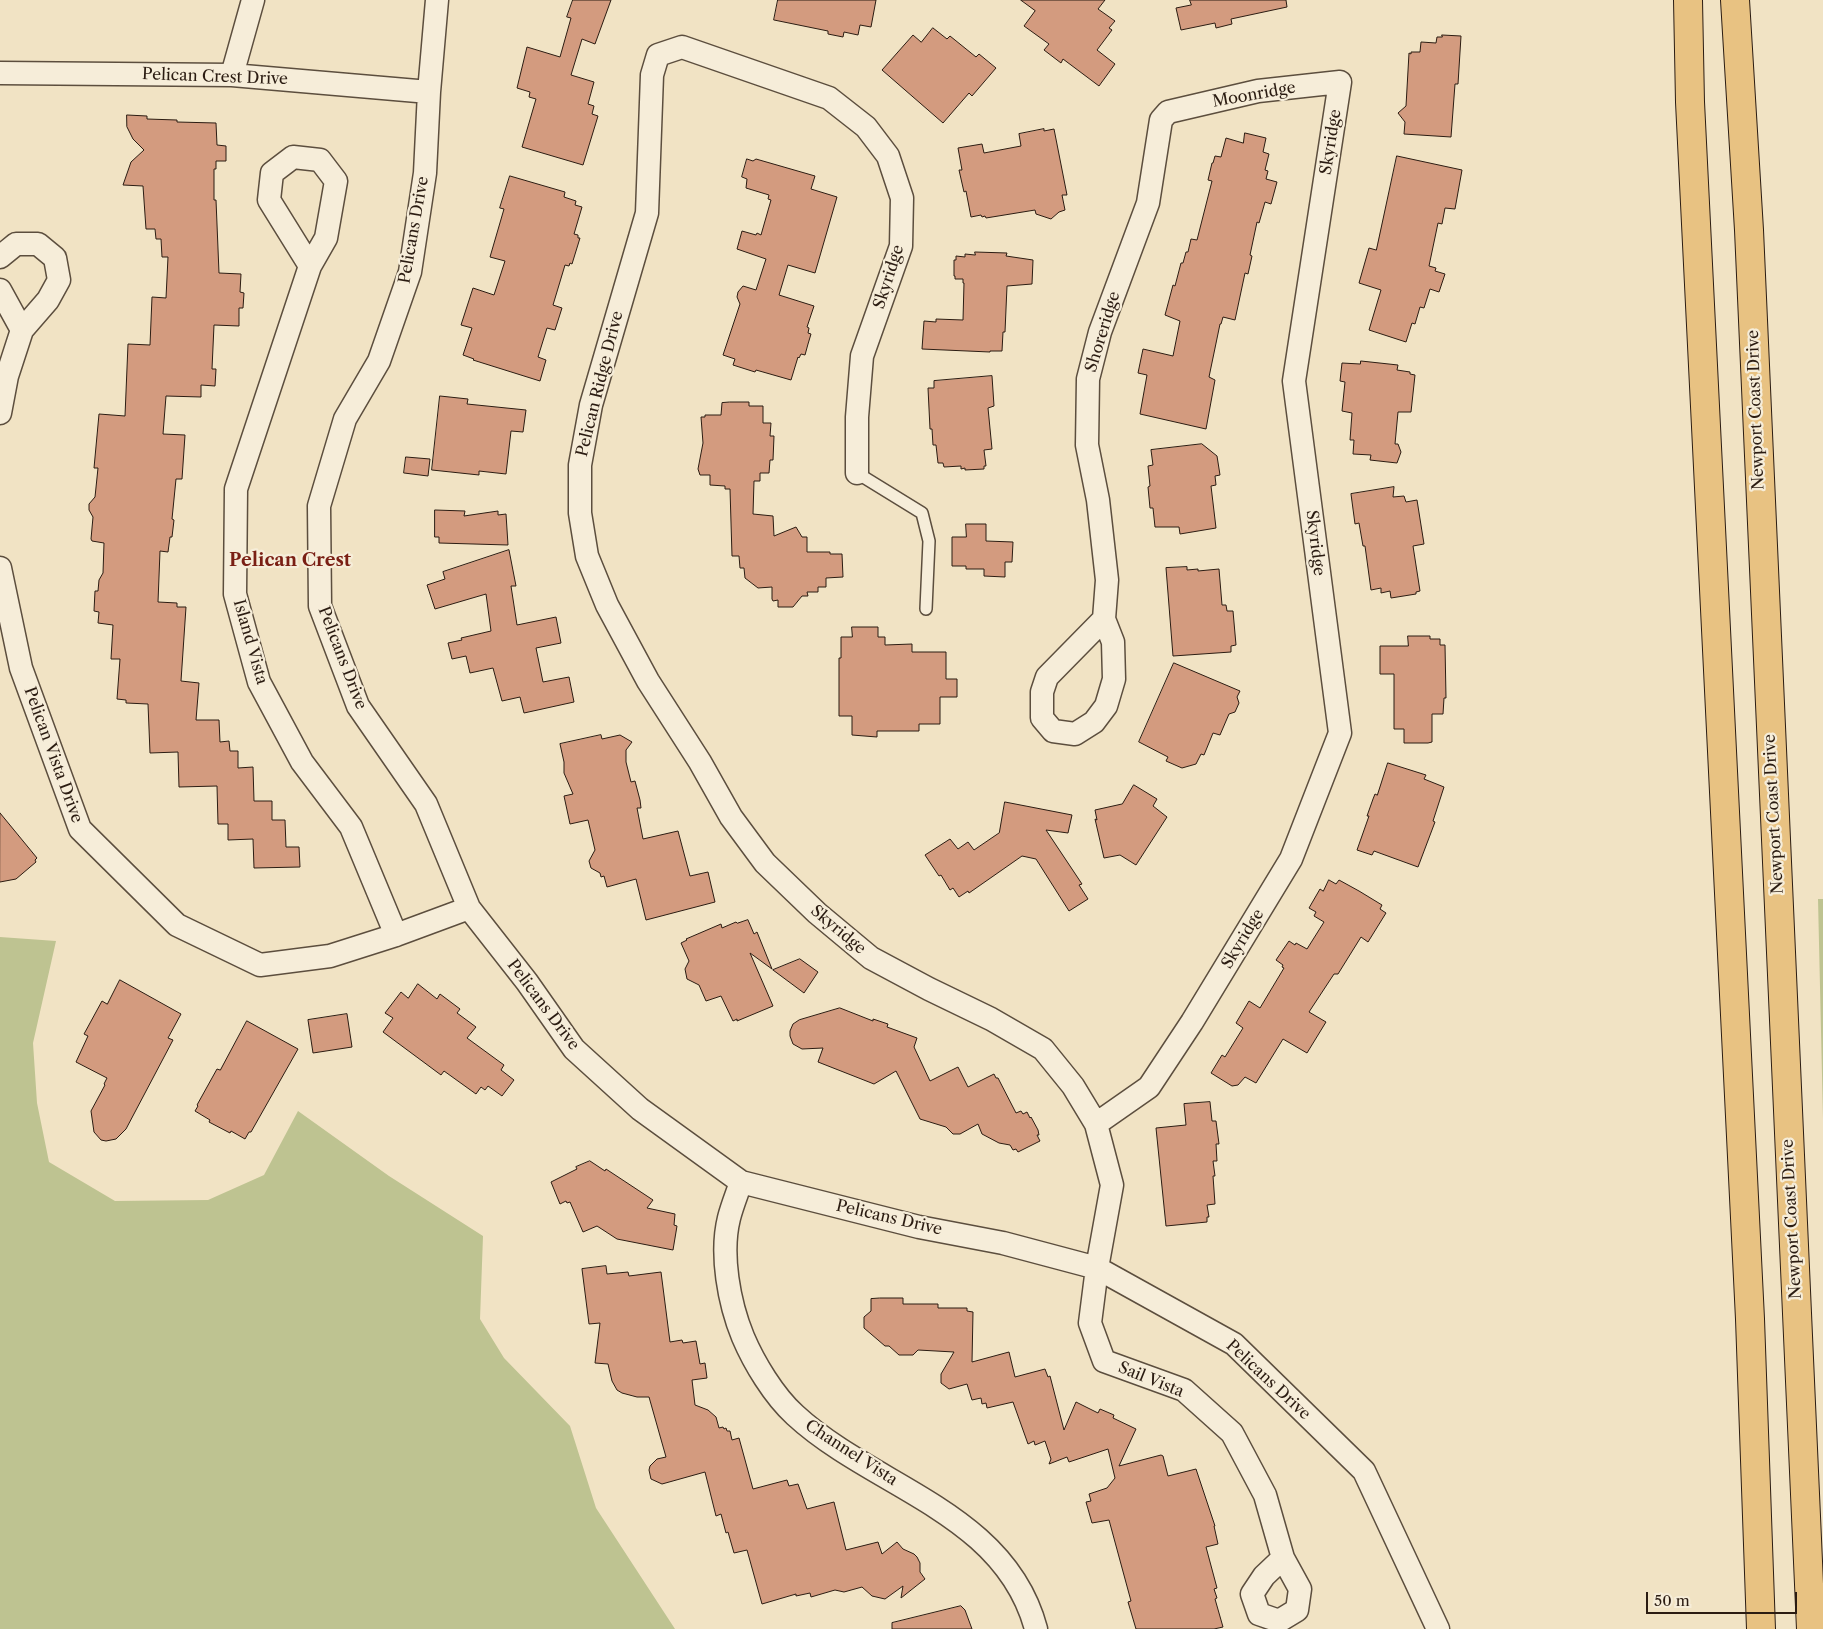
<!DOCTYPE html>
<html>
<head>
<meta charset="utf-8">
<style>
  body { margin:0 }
  #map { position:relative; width:1823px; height:1629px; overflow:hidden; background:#f1e3c4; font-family:"Libre Caslon Text",serif }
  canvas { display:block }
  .scale { position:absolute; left:1646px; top:1592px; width:151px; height:22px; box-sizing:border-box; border:2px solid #2b1c12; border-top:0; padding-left:6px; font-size:15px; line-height:18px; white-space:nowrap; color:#2b1c12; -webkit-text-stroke:4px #f6edd9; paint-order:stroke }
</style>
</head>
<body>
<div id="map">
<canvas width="1823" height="1629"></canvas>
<div class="scale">50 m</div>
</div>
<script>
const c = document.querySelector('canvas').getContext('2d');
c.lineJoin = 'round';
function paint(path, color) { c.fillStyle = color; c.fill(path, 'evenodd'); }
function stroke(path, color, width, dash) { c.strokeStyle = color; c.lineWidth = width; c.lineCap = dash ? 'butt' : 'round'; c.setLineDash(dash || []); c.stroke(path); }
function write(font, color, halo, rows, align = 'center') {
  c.font = font + ' "Libre Caslon Text",serif'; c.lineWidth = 4.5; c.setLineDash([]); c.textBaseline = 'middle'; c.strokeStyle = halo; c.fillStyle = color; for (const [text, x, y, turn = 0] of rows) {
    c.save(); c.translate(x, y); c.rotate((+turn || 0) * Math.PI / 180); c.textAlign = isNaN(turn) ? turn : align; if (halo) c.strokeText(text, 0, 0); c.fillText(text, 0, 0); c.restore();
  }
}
paint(new Path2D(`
  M 1818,899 L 1823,899 L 1823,1119 Z
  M 0,937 L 56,941 L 33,1043 L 37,1103 L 49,1162 L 115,1201 L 208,1200 L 264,1175 L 298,1111 L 389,1176 L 483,1236 L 480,1319 L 504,1358 L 570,1426 L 596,1508 L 675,1629 L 0,1629 Z`), '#bec391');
const building = new Path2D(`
  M 573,0 L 611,0 L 595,44 L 582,39 L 571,75 L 594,82 L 588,104 L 594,106 L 592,114 L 598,116 L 583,165 L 522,147 L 536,99 L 529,97 L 530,92 L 517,88 L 527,47 L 560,57 L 571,18 L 567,17 Z
  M 778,0 L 876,0 L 871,27 L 860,25 L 858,35 L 844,32 L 843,37 L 828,34 L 828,31 L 774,20 Z
  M 1021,0 L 1105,0 L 1098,9 L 1115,21 L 1109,28 L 1112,30 L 1097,50 L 1115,64 L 1099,86 L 1063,59 L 1061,63 L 1044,50 L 1049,44 L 1024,26 L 1035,11 Z
  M 1190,0 L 1286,0 L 1287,7 L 1231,19 L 1232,24 L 1216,28 L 1215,23 L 1181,30 L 1176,8 L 1191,5 Z
  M 933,28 L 947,39 L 950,36 L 976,57 L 979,54 L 996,68 L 972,96 L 969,93 L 943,123 L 882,70 L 913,35 L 921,42 Z
  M 1442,35 L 1461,36 L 1458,84 L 1455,84 L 1451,137 L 1404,134 L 1405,122 L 1398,113 L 1406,106 L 1409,53 L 1411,54 L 1411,52 L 1420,52 L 1421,42 L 1436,43 L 1437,37 L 1442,37 Z
  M 127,115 L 147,116 L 147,119 L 177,120 L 177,122 L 216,123 L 217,145 L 226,146 L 226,161 L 216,161 L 216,169 L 214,169 L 214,200 L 216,200 L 219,273 L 241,274 L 240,292 L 244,293 L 243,308 L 239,308 L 239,326 L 214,325 L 212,369 L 216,369 L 215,386 L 201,385 L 201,397 L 166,396 L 163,434 L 185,435 L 182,479 L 176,479 L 172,519 L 174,520 L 172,537 L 170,537 L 168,552 L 160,551 L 158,602 L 177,603 L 177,607 L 186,607 L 181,681 L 199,683 L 196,720 L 219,720 L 220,742 L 229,741 L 230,751 L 238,751 L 238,768 L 253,767 L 254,801 L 272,801 L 272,820 L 285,820 L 286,847 L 299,847 L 300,867 L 254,868 L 253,839 L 228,840 L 228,824 L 218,824 L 217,786 L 179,787 L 178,752 L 150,753 L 148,704 L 126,703 L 126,700 L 117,699 L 120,659 L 111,659 L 113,625 L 98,623 L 99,612 L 94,611 L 95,591 L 98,591 L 99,580 L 103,573 L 104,543 L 92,541 L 91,539 L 93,517 L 89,510 L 89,504 L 95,497 L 98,468 L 94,468 L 99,414 L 125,416 L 128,344 L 150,345 L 152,297 L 166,298 L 168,257 L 162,257 L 161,239 L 156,239 L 155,229 L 146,229 L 143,186 L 123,185 L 131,162 L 144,150 L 133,139 L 127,127 Z
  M 1044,129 L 1044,131 L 1054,129 L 1067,195 L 1062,195 L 1065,210 L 1059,212 L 1051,219 L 1036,214 L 1035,210 L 986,218 L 985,216 L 982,217 L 981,215 L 971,217 L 966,191 L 964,192 L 959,170 L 962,170 L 958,148 L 982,144 L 984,153 L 1021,146 L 1019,134 Z
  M 1245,133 L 1266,138 L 1263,152 L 1269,154 L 1265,170 L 1268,171 L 1266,179 L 1277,182 L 1271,204 L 1265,202 L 1259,223 L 1257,222 L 1250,255 L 1252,256 L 1248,274 L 1245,273 L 1235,320 L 1223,317 L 1221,324 L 1220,324 L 1209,377 L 1215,380 L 1206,429 L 1140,414 L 1147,375 L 1138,373 L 1143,349 L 1173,356 L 1180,321 L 1165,315 L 1173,285 L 1175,286 L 1181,263 L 1183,263 L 1186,252 L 1188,252 L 1191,239 L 1197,240 L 1212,181 L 1208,180 L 1212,163 L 1213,163 L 1215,156 L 1221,157 L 1226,138 L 1243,143 Z
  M 1397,156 L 1462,170 L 1455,209 L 1445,208 L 1442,224 L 1438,223 L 1429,266 L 1436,268 L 1435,271 L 1445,274 L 1439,292 L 1430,289 L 1424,308 L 1420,307 L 1415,324 L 1412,323 L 1406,342 L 1369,330 L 1381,290 L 1359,283 L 1369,248 L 1376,250 Z
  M 747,159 L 753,161 L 756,159 L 815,176 L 811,189 L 837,197 L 815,273 L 788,265 L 779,295 L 814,306 L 807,327 L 809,328 L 808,333 L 811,334 L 808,344 L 805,355 L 801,354 L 799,358 L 798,357 L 791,380 L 756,370 L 755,372 L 733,365 L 735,359 L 723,355 L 740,304 L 737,297 L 738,292 L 743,286 L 756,290 L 766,259 L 737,249 L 742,231 L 756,235 L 757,233 L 761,235 L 771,200 L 768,199 L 769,195 L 746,188 L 747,179 L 742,177 Z
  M 510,176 L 565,192 L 564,197 L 576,201 L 575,205 L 582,207 L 574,234 L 578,235 L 578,238 L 580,238 L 572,264 L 570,263 L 569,266 L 565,265 L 553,305 L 562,308 L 555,330 L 547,328 L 538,357 L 546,360 L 540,381 L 473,360 L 474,359 L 463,355 L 472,328 L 461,325 L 473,288 L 494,295 L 505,261 L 490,257 L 504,209 L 500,208 Z
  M 975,252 L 1007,253 L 1006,256 L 1033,260 L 1032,284 L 1007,286 L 1005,332 L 1003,332 L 1002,351 L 990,351 L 990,352 L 922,349 L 924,321 L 936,322 L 936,319 L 963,320 L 964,283 L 963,283 L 963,279 L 955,279 L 955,276 L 954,276 L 954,260 L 956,260 L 956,256 L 965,257 L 965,254 L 975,255 Z
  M 1361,361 L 1398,365 L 1397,370 L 1410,372 L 1410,374 L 1415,375 L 1411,412 L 1398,412 L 1395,444 L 1398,444 L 1401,452 L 1397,463 L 1370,460 L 1371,455 L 1353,454 L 1354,440 L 1350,440 L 1352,413 L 1342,411 L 1345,382 L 1340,381 L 1342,363 L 1360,364 Z
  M 992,376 L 994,406 L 988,408 L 992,449 L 984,450 L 986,466 L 984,466 L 984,469 L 965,470 L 965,468 L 961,469 L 961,466 L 944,467 L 943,463 L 938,463 L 936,445 L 933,445 L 932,429 L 930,429 L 928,388 L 934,388 L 934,381 Z
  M 440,396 L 468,399 L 467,404 L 526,410 L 523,432 L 511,431 L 506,474 L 479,471 L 479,475 L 432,470 Z
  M 730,402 L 749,402 L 749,406 L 763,406 L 763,423 L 771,423 L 770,436 L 774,436 L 773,460 L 770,460 L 769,473 L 760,473 L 760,481 L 754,481 L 753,514 L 773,516 L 774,536 L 796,527 L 802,537 L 807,537 L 807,552 L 830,552 L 830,554 L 842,554 L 843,577 L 826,578 L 826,587 L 818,587 L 818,592 L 807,592 L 808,596 L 802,596 L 793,607 L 778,607 L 778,600 L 773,601 L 772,599 L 772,587 L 758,588 L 745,578 L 744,568 L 740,568 L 739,556 L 732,556 L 730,489 L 725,489 L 725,486 L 710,485 L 710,475 L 700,475 L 698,469 L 703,443 L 701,417 L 705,417 L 705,415 L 721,415 L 722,403 Z
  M 1202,444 L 1217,456 L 1220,475 L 1215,476 L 1216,485 L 1211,486 L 1216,528 L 1180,534 L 1179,527 L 1155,527 L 1153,508 L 1150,508 L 1148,487 L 1150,486 L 1148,466 L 1153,465 L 1151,450 Z
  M 406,457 L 430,459 L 428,476 L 404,473 Z
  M 1394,487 L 1393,497 L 1404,496 L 1406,502 L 1417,500 L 1424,544 L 1413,546 L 1420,591 L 1416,592 L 1416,594 L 1391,598 L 1390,591 L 1381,593 L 1381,588 L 1371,590 L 1365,546 L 1363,546 L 1359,523 L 1355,524 L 1351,494 Z
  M 435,510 L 465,511 L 464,516 L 498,511 L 498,515 L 506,514 L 508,545 L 439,543 L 439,537 L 435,537 Z
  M 966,524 L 986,524 L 986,541 L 1013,542 L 1012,562 L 1005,562 L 1005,577 L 984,576 L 984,569 L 966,569 L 966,566 L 952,566 L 952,537 L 966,537 Z
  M 509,550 L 516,586 L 511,586 L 517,625 L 556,617 L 561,643 L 536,648 L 543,682 L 569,677 L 574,702 L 524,713 L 520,697 L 502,701 L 493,668 L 470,673 L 466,656 L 452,659 L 448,643 L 462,640 L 461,638 L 491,631 L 486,594 L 435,609 L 427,585 L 445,579 L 443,572 Z
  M 1187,567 L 1187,570 L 1198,569 L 1198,571 L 1219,569 L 1222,605 L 1226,605 L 1227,611 L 1233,611 L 1236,645 L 1231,646 L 1231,652 L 1173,656 L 1166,568 Z
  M 852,627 L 878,627 L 878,637 L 885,637 L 885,645 L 912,644 L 912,652 L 946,652 L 946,679 L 957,679 L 957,697 L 940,697 L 940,724 L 919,724 L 919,731 L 877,731 L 877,737 L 852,735 L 852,716 L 839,716 L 839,658 L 841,658 L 841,637 L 852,637 Z
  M 1408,636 L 1430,636 L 1430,639 L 1440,639 L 1440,645 L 1445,645 L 1446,698 L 1444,698 L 1443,714 L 1432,714 L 1432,742 L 1428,743 L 1404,743 L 1404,729 L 1394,729 L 1394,674 L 1380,674 L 1380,646 L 1408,646 Z
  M 1174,663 L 1240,691 L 1237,697 L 1239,703 L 1235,712 L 1229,714 L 1220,735 L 1213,733 L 1204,755 L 1201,754 L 1196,764 L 1182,768 L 1166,761 L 1168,757 L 1139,742 Z
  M 601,735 L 602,739 L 620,735 L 632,742 L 626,750 L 626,762 L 631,782 L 635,781 L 640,800 L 641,808 L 637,808 L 643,839 L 678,831 L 690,876 L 708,872 L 715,902 L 646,920 L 636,879 L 607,887 L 604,876 L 601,877 L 600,873 L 591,868 L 589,861 L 595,850 L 588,820 L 570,824 L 564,796 L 573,794 L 564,773 L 564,762 L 560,744 Z
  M 1388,763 L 1426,775 L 1424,779 L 1444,787 L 1433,821 L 1435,822 L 1418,867 L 1374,851 L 1372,855 L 1357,850 L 1369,816 L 1367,816 L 1373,799 L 1375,794 L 1377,795 Z
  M 1134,785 L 1157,799 L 1153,806 L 1167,817 L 1136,865 L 1120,855 L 1104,858 L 1095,819 L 1097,820 L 1095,810 L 1122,804 Z
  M 1005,802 L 1072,815 L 1068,833 L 1046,830 L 1082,884 L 1079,885 L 1088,899 L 1069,911 L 1036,859 L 1022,856 L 969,893 L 968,891 L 959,897 L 953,888 L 950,890 L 941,875 L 939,876 L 925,855 L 950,839 L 958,849 L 968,842 L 974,850 L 999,833 Z
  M 0,813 L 37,858 L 35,860 L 36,862 L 16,879 L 0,882 Z
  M 1329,880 L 1336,884 L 1339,880 L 1359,891 L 1382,905 L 1380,909 L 1386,913 L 1368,942 L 1361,937 L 1338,974 L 1334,974 L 1309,1012 L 1326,1022 L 1307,1053 L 1283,1039 L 1256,1083 L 1245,1077 L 1238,1085 L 1232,1086 L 1211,1073 L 1222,1055 L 1225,1057 L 1243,1028 L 1236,1023 L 1249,1001 L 1260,1008 L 1284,968 L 1282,967 L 1283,965 L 1276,960 L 1289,941 L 1295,945 L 1296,943 L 1307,949 L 1324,922 L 1314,916 L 1316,912 L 1309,908 L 1320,889 L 1323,891 Z
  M 748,920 L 754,934 L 757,932 L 772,969 L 750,953 L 773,1006 L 737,1021 L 737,1019 L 733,1021 L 721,996 L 706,1001 L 699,985 L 687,979 L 685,969 L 689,961 L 681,943 L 687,940 L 686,939 L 721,924 L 722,928 L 736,922 L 737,923 Z
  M 800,959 L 818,972 L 804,993 L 773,970 Z
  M 120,980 L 181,1014 L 168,1038 L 173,1040 L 126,1129 L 116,1139 L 106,1141 L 101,1140 L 94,1132 L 91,1111 L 105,1085 L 104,1084 L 107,1078 L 76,1062 L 88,1036 L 84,1034 L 102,1001 L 107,1004 Z
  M 418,984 L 437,999 L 440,994 L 460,1009 L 457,1013 L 476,1027 L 467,1038 L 504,1065 L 501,1070 L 514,1080 L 502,1096 L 488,1086 L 485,1090 L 481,1087 L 476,1094 L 444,1071 L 441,1075 L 383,1032 L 393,1018 L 385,1013 L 401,992 L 408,998 Z
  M 840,1008 L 873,1021 L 873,1019 L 888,1024 L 887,1027 L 917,1038 L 914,1047 L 930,1081 L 958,1067 L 968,1087 L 994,1074 L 996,1078 L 998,1078 L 1016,1113 L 1021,1111 L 1023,1114 L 1027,1112 L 1030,1118 L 1031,1117 L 1038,1130 L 1039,1135 L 1037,1135 L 1040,1141 L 1018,1152 L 1016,1149 L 1013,1150 L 1010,1145 L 999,1143 L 982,1134 L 978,1124 L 960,1134 L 953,1134 L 946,1127 L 920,1119 L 896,1071 L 874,1084 L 818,1062 L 823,1048 L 802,1049 L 793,1044 L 790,1036 L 790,1031 L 793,1024 L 799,1020 Z
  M 347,1014 L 352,1047 L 313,1053 L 308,1020 Z
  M 247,1021 L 298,1049 L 251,1132 L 249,1132 L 245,1139 L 231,1131 L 230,1133 L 209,1122 L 210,1120 L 195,1111 L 198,1106 L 197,1105 L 217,1069 L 220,1070 Z
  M 1210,1102 L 1212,1121 L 1216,1121 L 1219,1144 L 1216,1144 L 1217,1161 L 1213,1161 L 1215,1176 L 1213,1176 L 1215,1204 L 1207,1205 L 1209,1217 L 1207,1217 L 1207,1222 L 1166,1226 L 1156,1128 L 1186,1125 L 1184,1104 Z
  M 590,1161 L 605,1171 L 606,1169 L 653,1200 L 647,1208 L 675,1214 L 674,1225 L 677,1226 L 673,1250 L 617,1239 L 597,1226 L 583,1232 L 570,1202 L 567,1203 L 566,1201 L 560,1204 L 551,1182 L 577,1169 L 576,1167 Z
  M 606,1266 L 607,1274 L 628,1272 L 629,1276 L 661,1272 L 670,1342 L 682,1340 L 683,1343 L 696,1341 L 700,1364 L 705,1363 L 707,1378 L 692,1380 L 695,1405 L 708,1410 L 716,1417 L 719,1428 L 723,1427 L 724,1429 L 726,1428 L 727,1431 L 730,1431 L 732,1440 L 739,1438 L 753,1489 L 787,1480 L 789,1486 L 798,1484 L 807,1509 L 834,1502 L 846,1550 L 878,1542 L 882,1554 L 897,1542 L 903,1549 L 914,1554 L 917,1557 L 920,1563 L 920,1572 L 925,1579 L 901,1598 L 903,1586 L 885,1599 L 872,1596 L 862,1587 L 844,1592 L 835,1590 L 811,1597 L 810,1593 L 796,1596 L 796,1594 L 762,1604 L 747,1550 L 734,1553 L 728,1532 L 726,1533 L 721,1514 L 716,1516 L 705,1472 L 662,1484 L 651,1479 L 649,1470 L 650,1466 L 657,1459 L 666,1457 L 649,1397 L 637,1397 L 622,1393 L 617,1390 L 612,1381 L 608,1364 L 595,1363 L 600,1323 L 589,1324 L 582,1269 Z
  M 880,1298 L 903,1298 L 903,1304 L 938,1304 L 938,1308 L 967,1308 L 967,1311 L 973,1312 L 972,1362 L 1009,1352 L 1015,1377 L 1045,1369 L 1048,1377 L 1050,1376 L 1064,1430 L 1076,1402 L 1098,1413 L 1100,1409 L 1114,1415 L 1113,1418 L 1136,1429 L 1119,1466 L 1161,1455 L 1163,1456 L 1168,1476 L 1196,1469 L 1215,1526 L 1214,1526 L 1218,1544 L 1206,1547 L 1217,1588 L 1214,1589 L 1217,1598 L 1215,1599 L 1223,1627 L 1214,1629 L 1136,1629 L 1128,1602 L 1131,1601 L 1109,1520 L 1092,1523 L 1086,1502 L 1091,1501 L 1089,1494 L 1107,1488 L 1115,1478 L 1108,1449 L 1069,1462 L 1067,1457 L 1049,1464 L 1051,1459 L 1045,1441 L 1035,1445 L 1034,1441 L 1028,1444 L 1013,1402 L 987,1408 L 986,1403 L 982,1404 L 981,1398 L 972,1400 L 967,1384 L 949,1389 L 941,1383 L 941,1374 L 954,1352 L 918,1350 L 913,1355 L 899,1355 L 889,1346 L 885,1346 L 864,1328 L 864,1317 L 871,1311 L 871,1299 Z
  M 961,1606 L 965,1610 L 972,1629 L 892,1629 L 892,1623 Z`);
paint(building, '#d39b7f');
stroke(building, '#2b1c12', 1);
const service = new Path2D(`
  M 857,473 L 922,513 L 929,541 L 926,609`);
const minor = new Path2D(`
  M 437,0 L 429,92 L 425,173 L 410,272 L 379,361 L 345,419 L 319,506 L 320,606 L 358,706 L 426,804 L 469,908 L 527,982 L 574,1049 L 640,1109 L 741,1182 L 919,1227 L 1003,1243 L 1097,1268 L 1234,1344 L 1364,1471 L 1438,1629
  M 0,73 L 232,75 L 429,92
  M 232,75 L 253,0
  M 0,257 L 16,244 L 38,244 L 55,258 L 59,280 L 48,300 L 22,330 L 7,376 L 0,413
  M 310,266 L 269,200 L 272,173 L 293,157 L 320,160 L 336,181 L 326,238 L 310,266 L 236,489 L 235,594 L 259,682 L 302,762 L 351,827 L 396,935
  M 0,290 L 22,330
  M 857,473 L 857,417 L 862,356 L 901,246 L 902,198 L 888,156 L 866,127 L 829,98 L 682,47 L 658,55 L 652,75 L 647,213 L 591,405 L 580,465 L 580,513 L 587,556 L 607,605 L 648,681 L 700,762 L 731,817 L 765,863 L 817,913 L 871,958 L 929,989 L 991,1019 L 1043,1049 L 1073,1086 L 1096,1124 L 1112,1185 L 1097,1268 L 1090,1323 L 1104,1361 L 1184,1390 L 1232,1433 L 1265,1495 L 1283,1558 L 1300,1589 L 1297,1610 L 1279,1621 L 1259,1614 L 1252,1594 L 1264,1576 L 1283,1558
  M 0,568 L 21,668 L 80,829 L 177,925 L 260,965 L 330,956 L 396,935 L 469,908
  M 1096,1124 L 1149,1087 L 1192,1022 L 1291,859 L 1340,733 L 1294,381 L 1340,82 L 1258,91 L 1168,112 L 1161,120 L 1148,203 L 1100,332 L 1088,379 L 1087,445 L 1098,500 L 1107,580 L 1104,619 L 1047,677 L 1042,692 L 1042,718 L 1053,731 L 1075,734 L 1094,722 L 1106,706 L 1114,679 L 1113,642 L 1104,619
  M 741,1182 C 737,1194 732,1206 729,1218 C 720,1254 729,1303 743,1337 C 754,1363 774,1396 795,1415 C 874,1488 1005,1512 1036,1629`);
const primary = new Path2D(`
  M 1688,0 L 1690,102 L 1750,1319 L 1761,1629
  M 1735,0 L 1749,230 L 1811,1629`);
stroke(service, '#5c4e3e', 14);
stroke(minor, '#5c4e3e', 25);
stroke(primary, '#2b1c12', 30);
stroke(service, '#f6edd9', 11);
stroke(minor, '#f6edd9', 22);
stroke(primary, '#e8c282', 28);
write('16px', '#2b1c12', '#f6edd9', [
  ["Pelican Crest Drive",215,77,2],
  ["Moonridge",1254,95,-10],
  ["Skyridge",1331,142,-81],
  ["Pelicans Drive",414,230,-80],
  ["Skyridge",889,277,-72],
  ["Shoreridge",1103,332,-73],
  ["Pelican Ridge Drive",600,384,-76],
  ["Newport Coast Drive",1756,410,-92],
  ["Skyridge",1315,543,83],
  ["Island Vista",250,642,74],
  ["Pelicans Drive",342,658,69],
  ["Pelican Vista Drive",53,755,70],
  ["Newport Coast Drive",1774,814,-93],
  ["Skyridge",838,930,40],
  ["Skyridge",1243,939,-59],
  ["Pelicans Drive",543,1005,53],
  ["Pelicans Drive",889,1218,13],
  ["Newport Coast Drive",1792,1219,-93],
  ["Sail Vista",1151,1380,22],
  ["Pelicans Drive",1268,1380,43],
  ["Channel Vista",851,1453,33]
]);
write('bold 18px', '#7a1f14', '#f6edd9', [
  ["Pelican Crest",290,561]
]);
</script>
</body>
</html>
